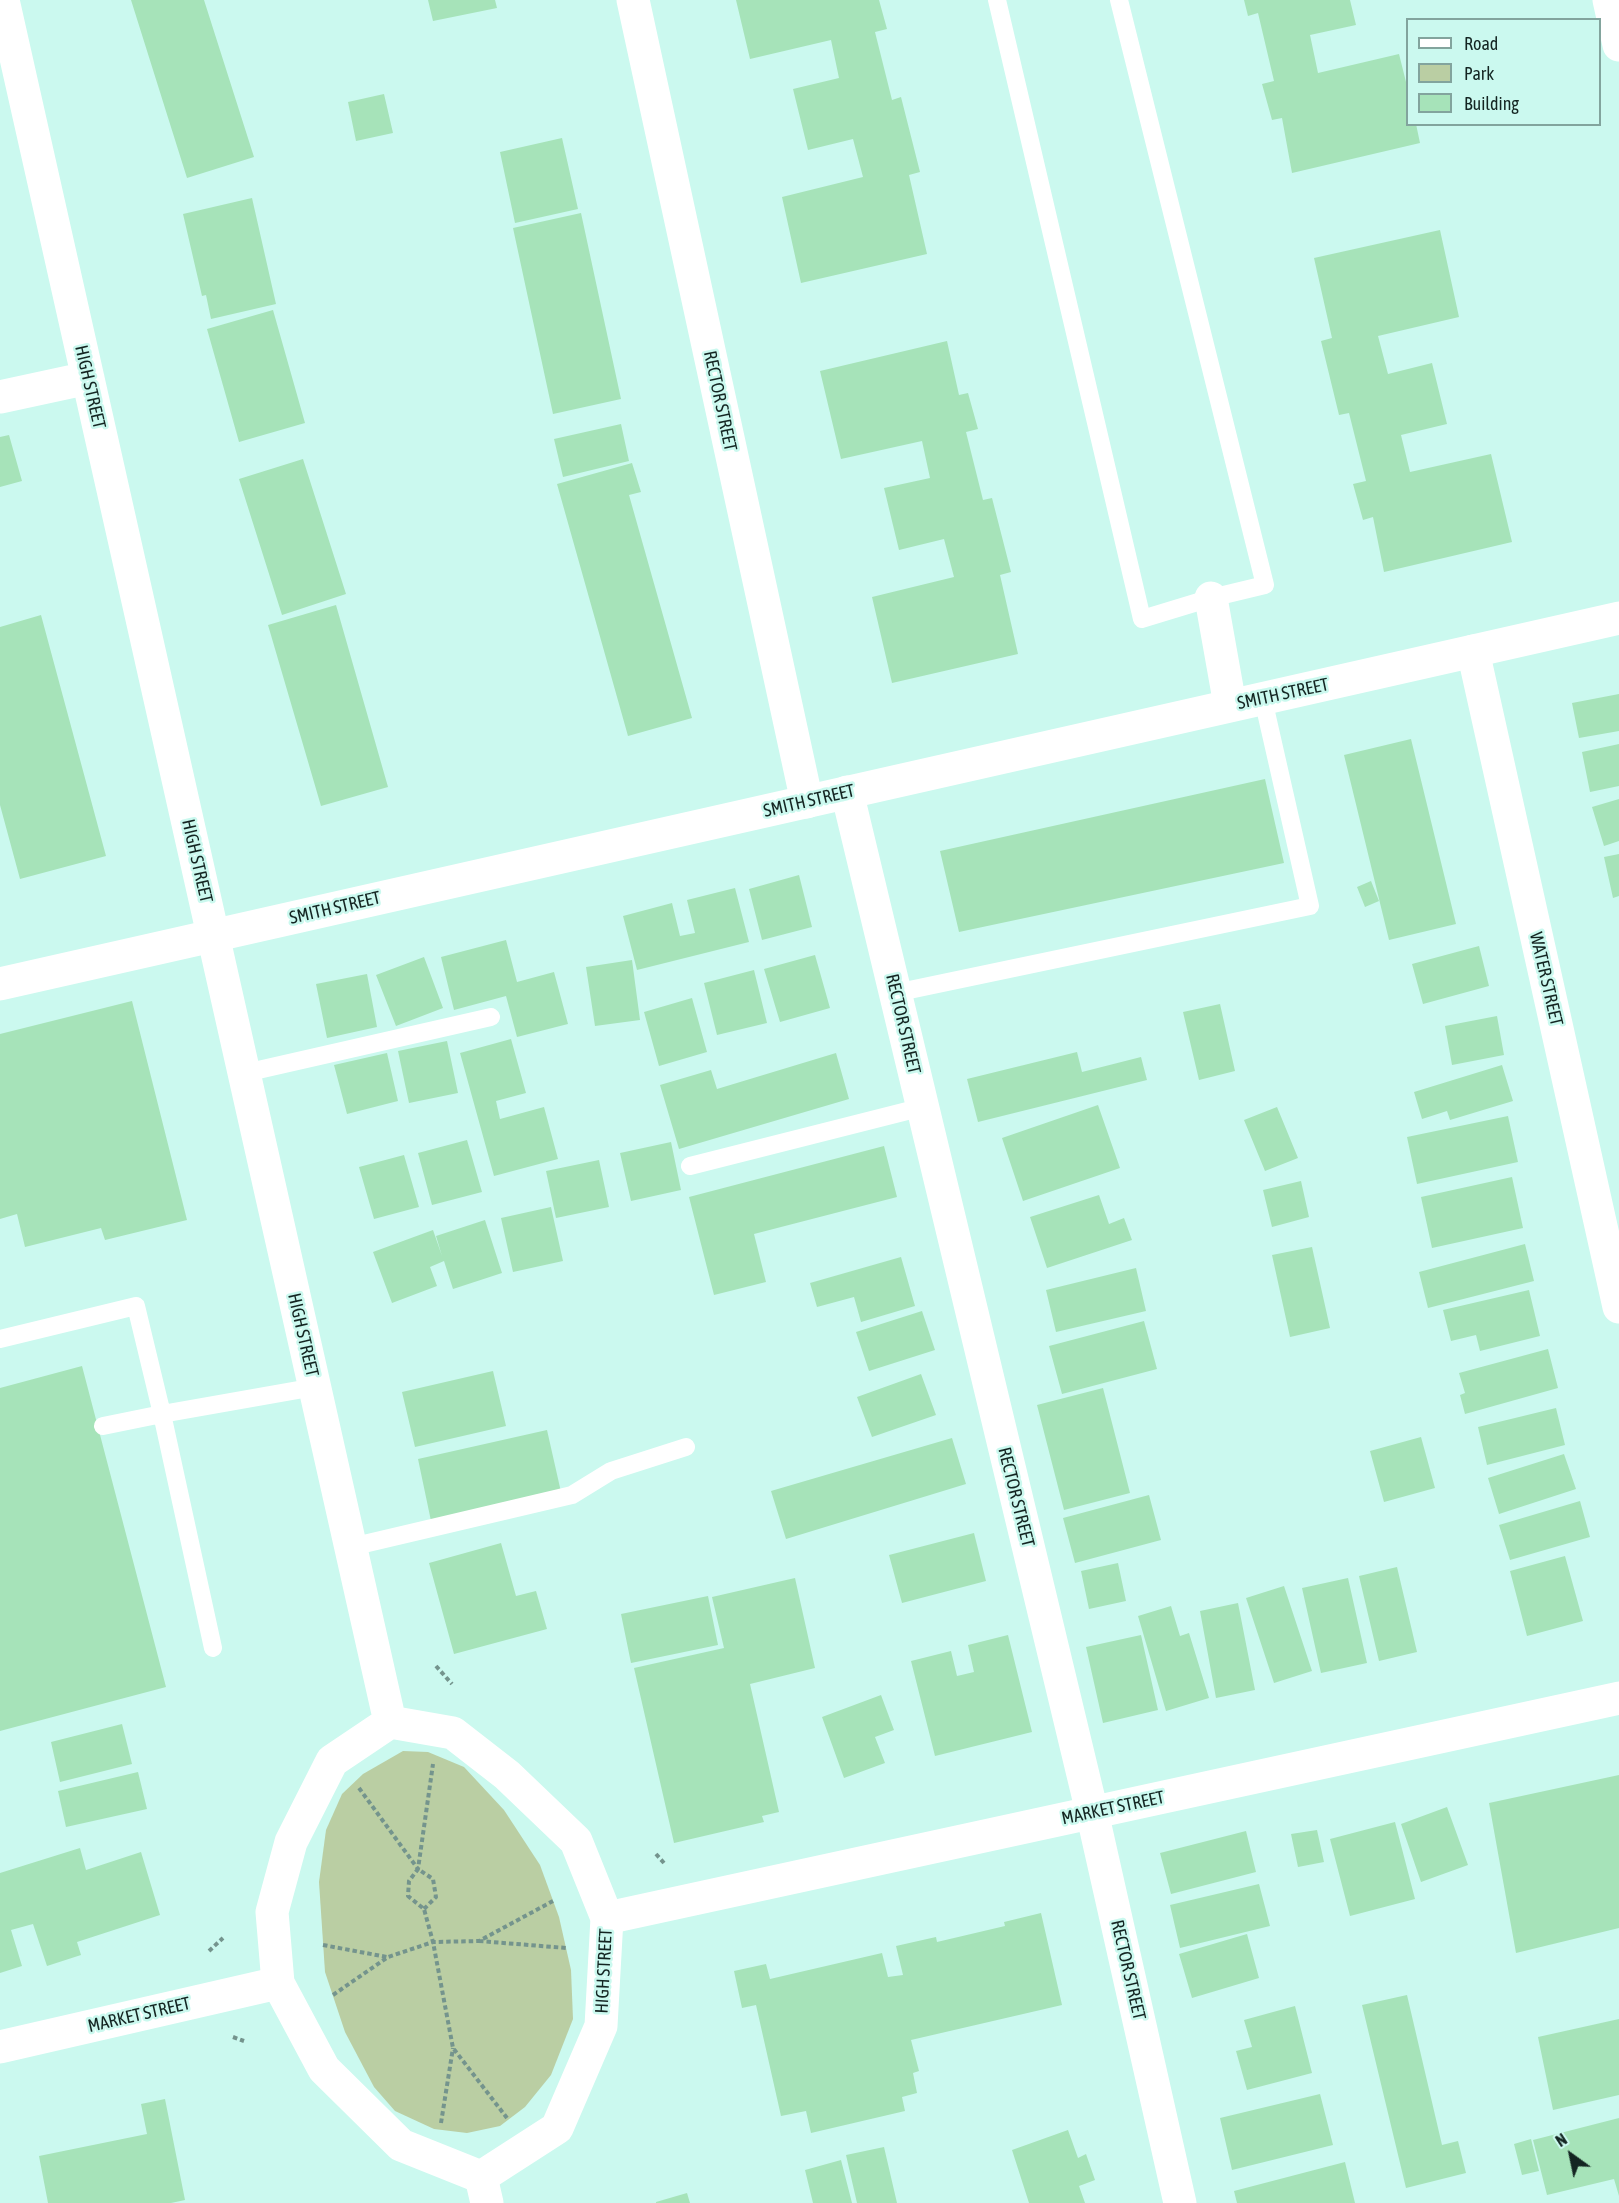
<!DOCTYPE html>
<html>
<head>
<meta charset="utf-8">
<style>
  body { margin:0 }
  #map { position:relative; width:1619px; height:2203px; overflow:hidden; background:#cbf9ef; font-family:"Asap Condensed",sans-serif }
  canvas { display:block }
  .legend { position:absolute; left:1406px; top:18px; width:195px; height:108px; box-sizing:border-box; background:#cbf9ef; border:2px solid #82a49d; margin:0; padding:8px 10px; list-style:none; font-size:18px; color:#142522 }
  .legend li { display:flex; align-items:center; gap:12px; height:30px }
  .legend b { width:30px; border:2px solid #82a49d }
  .north { position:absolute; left:1541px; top:2125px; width:60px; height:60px; -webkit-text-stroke:4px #cbf9ef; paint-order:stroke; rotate:327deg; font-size:16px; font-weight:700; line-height:24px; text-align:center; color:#142522 }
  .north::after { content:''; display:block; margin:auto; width:21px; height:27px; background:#142522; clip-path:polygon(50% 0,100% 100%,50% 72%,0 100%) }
</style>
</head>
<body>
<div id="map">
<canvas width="1619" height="2203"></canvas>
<ul class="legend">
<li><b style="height:8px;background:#fff"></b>Road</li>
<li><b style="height:16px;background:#bacea3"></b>Park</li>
<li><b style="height:16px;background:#a6e3b9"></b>Building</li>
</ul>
<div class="north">N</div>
</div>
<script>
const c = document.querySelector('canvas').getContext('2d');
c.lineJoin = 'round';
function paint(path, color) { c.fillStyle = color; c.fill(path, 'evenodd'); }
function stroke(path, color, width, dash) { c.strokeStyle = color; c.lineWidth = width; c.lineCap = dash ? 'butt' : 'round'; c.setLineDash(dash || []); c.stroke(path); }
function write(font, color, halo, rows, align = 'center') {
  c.font = font + ' "Asap Condensed",sans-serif'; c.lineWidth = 5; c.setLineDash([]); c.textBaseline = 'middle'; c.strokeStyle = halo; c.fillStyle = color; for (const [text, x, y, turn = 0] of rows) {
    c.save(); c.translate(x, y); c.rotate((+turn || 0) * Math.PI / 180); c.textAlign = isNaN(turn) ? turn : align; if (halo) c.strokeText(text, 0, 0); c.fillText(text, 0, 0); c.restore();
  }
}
paint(new Path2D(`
  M 403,1751 L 428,1752 L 464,1767 L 504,1810 L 540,1865 L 559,1917 L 571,1970 L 573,2019 L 551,2075 L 525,2107 L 500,2126 L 467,2133 L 434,2129 L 395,2111 L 374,2087 L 345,2032 L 325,1972 L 319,1882 L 326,1830 L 342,1794 L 363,1774 Z`), '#bacea3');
paint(new Path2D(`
  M 131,0 L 204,0 L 254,157 L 187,178 Z
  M 428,0 L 495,0 L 497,8 L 433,21 Z
  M 736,0 L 879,0 L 887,29 L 875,32 L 892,100 L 901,97 L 920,172 L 909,175 L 927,254 L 801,283 L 782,197 L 863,177 L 853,139 L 808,150 L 793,89 L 839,78 L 831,40 L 750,59 Z
  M 1244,0 L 1350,0 L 1356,25 L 1310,35 L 1318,73 L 1399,54 L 1408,90 L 1408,124 L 1416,124 L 1420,143 L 1292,173 L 1282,118 L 1272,120 L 1262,84 L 1274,81 L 1258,13 L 1248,16 Z
  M 384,94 L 393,133 L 356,141 L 348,102 Z
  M 562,138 L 578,209 L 515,223 L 500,152 Z
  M 252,198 L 276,304 L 211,319 L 206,295 L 202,296 L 183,214 Z
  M 581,213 L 621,399 L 553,414 L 513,228 Z
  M 1440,230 L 1459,317 L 1378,336 L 1388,374 L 1432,363 L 1447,424 L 1401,435 L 1410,472 L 1491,454 L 1512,542 L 1384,572 L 1373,517 L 1363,520 L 1353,484 L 1366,481 L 1349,413 L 1339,415 L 1321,341 L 1332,338 L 1314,258 Z
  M 273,310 L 305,423 L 239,442 L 207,329 Z
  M 947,341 L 959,395 L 968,393 L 978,429 L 966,432 L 983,500 L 992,498 L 1011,572 L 1000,575 L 1018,654 L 892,683 L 872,597 L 954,577 L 944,539 L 899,550 L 884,488 L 930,478 L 922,441 L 841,459 L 820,371 Z
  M 621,424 L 629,461 L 563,477 L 554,439 Z
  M 9,435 L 22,481 L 0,487 L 0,437 Z
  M 303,459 L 346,594 L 282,615 L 239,479 Z
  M 632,463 L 641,492 L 629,495 L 692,718 L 628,736 L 557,484 Z
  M 336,605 L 388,787 L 321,806 L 268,625 Z
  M 41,615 L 106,856 L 20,879 L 0,805 L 0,627 Z
  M 1619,694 L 1619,731 L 1579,738 L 1572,703 Z
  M 1411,739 L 1456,924 L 1389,940 L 1344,755 Z
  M 1619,744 L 1619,786 L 1590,792 L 1582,752 Z
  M 1265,779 L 1284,863 L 959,932 L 940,851 Z
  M 1619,799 L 1619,841 L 1604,846 L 1592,807 Z
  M 1619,854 L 1619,896 L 1613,898 L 1604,857 Z
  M 799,875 L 812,927 L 762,940 L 749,889 Z
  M 1371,881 L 1379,901 L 1365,907 L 1357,887 Z
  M 735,888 L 749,942 L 637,970 L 623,916 L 672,903 L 680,936 L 695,933 L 687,900 Z
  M 506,940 L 517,982 L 554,972 L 568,1024 L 517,1037 L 506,996 L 454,1010 L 441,957 Z
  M 1479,946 L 1489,986 L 1423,1004 L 1412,964 Z
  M 815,955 L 830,1008 L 780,1022 L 764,969 Z
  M 424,957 L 443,1008 L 396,1026 L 376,975 Z
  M 632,960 L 640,1020 L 595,1026 L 586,967 Z
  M 754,970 L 767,1023 L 717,1035 L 704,983 Z
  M 367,974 L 377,1027 L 327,1038 L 316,984 Z
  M 692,998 L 707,1052 L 659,1066 L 644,1012 Z
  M 132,1001 L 187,1220 L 105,1240 L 101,1228 L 25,1247 L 17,1214 L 0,1219 L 0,1034 Z
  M 1220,1004 L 1235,1071 L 1199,1080 L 1183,1012 Z
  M 1497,1016 L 1504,1055 L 1452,1065 L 1445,1026 Z
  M 511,1039 L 526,1093 L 496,1101 L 500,1119 L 544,1107 L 558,1159 L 494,1176 L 460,1053 Z
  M 447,1041 L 458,1093 L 409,1103 L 398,1051 Z
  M 1077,1052 L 1082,1072 L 1141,1057 L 1147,1080 L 978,1122 L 967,1079 Z
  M 387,1053 L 398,1101 L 347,1114 L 334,1065 Z
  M 836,1053 L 849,1099 L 679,1149 L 660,1085 L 711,1070 L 717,1089 Z
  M 1502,1065 L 1513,1101 L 1450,1120 L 1447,1111 L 1422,1119 L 1414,1092 Z
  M 1098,1105 L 1120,1168 L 1023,1201 L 1002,1138 Z
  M 1277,1107 L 1298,1158 L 1265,1171 L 1244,1120 Z
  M 1508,1116 L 1518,1162 L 1417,1184 L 1407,1137 Z
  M 467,1140 L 482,1192 L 432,1205 L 418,1153 Z
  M 671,1142 L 681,1190 L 631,1201 L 620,1153 Z
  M 884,1146 L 897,1197 L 754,1234 L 766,1282 L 714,1295 L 689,1197 Z
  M 404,1155 L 419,1207 L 374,1219 L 359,1167 Z
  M 599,1160 L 609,1207 L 556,1218 L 546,1171 Z
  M 1512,1177 L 1523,1228 L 1432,1248 L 1421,1197 Z
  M 1301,1181 L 1309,1217 L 1272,1227 L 1263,1190 Z
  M 1099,1195 L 1109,1224 L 1124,1218 L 1132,1240 L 1047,1268 L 1030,1217 Z
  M 551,1207 L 563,1261 L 513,1272 L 501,1218 Z
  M 485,1220 L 502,1273 L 453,1289 L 444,1261 L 430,1267 L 437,1286 L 392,1303 L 373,1252 L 433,1230 L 442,1256 L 436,1236 Z
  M 1525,1244 L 1534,1281 L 1428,1308 L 1419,1272 Z
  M 1312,1247 L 1330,1328 L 1290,1337 L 1272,1255 Z
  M 901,1257 L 915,1306 L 861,1322 L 854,1297 L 817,1307 L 810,1283 Z
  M 1136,1268 L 1146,1311 L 1056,1332 L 1046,1290 Z
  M 1529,1290 L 1540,1336 L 1480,1351 L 1476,1335 L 1451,1341 L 1443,1310 Z
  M 922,1311 L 935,1350 L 869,1371 L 856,1332 Z
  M 1144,1321 L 1157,1369 L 1062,1394 L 1049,1346 Z
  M 1548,1349 L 1558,1388 L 1465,1414 L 1460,1395 L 1465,1393 L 1459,1373 Z
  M 82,1366 L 166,1687 L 0,1731 L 0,1388 Z
  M 493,1371 L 506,1426 L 415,1447 L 402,1392 Z
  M 921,1374 L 936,1415 L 872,1437 L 857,1397 Z
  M 1103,1388 L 1130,1493 L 1064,1510 L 1037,1405 Z
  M 1556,1408 L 1565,1445 L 1487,1465 L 1478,1427 Z
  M 547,1430 L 561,1492 L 431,1521 L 418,1459 Z
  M 1421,1437 L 1435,1488 L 1384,1502 L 1370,1451 Z
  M 952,1438 L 966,1484 L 786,1539 L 771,1491 Z
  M 1564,1454 L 1576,1489 L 1499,1514 L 1488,1478 Z
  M 1149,1495 L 1161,1540 L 1075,1563 L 1063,1518 Z
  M 1580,1501 L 1590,1537 L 1510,1560 L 1499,1525 Z
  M 974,1533 L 986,1581 L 902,1603 L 889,1555 Z
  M 501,1543 L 516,1596 L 536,1591 L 547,1629 L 454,1654 L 429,1563 Z
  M 1565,1556 L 1583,1621 L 1527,1636 L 1510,1571 Z
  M 1118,1563 L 1126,1601 L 1089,1609 L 1081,1571 Z
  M 1397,1567 L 1417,1652 L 1379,1661 L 1359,1576 Z
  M 795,1578 L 815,1668 L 750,1684 L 779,1812 L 762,1816 L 764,1822 L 674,1843 L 634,1668 L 724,1648 L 712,1597 Z
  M 1348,1578 L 1367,1663 L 1321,1673 L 1302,1588 Z
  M 1284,1586 L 1312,1671 L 1274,1683 L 1246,1598 Z
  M 708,1596 L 718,1645 L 631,1663 L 621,1614 Z
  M 1238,1603 L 1255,1690 L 1216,1698 L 1200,1611 Z
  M 1171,1606 L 1180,1636 L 1189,1633 L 1209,1698 L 1166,1711 L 1138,1616 Z
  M 1008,1635 L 1032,1732 L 935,1756 L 911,1661 L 951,1651 L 957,1676 L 974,1672 L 968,1645 Z
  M 1141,1635 L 1158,1710 L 1103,1723 L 1086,1647 Z
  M 881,1695 L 894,1730 L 875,1737 L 885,1763 L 844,1778 L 822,1717 Z
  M 122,1724 L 132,1764 L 60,1782 L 51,1742 Z
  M 138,1772 L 147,1809 L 66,1827 L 58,1791 Z
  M 1619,1775 L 1619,1928 L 1516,1953 L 1489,1803 Z
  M 1447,1807 L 1468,1865 L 1421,1882 L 1401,1824 Z
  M 1395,1822 L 1415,1899 L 1350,1916 L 1330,1839 Z
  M 1317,1830 L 1324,1862 L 1298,1867 L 1291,1834 Z
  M 1246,1831 L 1256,1872 L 1171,1894 L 1160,1853 Z
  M 80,1848 L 86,1870 L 141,1852 L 160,1915 L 77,1942 L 81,1955 L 47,1966 L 33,1924 L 11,1930 L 22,1966 L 0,1973 L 0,1873 Z
  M 1259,1884 L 1270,1926 L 1180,1948 L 1170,1905 Z
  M 1041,1913 L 1062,2005 L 911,2040 L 919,2071 L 913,2073 L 917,2093 L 902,2097 L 905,2111 L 811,2133 L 806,2111 L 781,2116 L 756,2005 L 742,2008 L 734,1971 L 766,1964 L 770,1979 L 882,1953 L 888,1977 L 903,1975 L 896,1946 L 936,1937 L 937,1942 L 1005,1926 L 1004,1922 Z
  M 1247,1934 L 1259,1978 L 1192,1998 L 1179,1954 Z
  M 1407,1995 L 1442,2145 L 1458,2141 L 1466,2173 L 1406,2188 L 1362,2005 Z
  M 1295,2006 L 1312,2073 L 1247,2090 L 1236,2051 L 1252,2047 L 1244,2020 Z
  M 1619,2019 L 1619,2095 L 1553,2110 L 1538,2037 Z
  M 1320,2094 L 1333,2145 L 1232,2170 L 1220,2118 Z
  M 165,2099 L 185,2200 L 171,2203 L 48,2203 L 39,2156 L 147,2134 L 141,2104 Z
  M 1619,2118 L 1619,2196 L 1614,2179 L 1547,2195 L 1533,2140 Z
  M 1068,2130 L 1078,2158 L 1086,2154 L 1095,2180 L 1079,2186 L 1085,2203 L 1029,2203 L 1012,2150 Z
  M 1531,2139 L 1539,2171 L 1522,2175 L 1514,2144 Z
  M 884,2147 L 897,2203 L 857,2203 L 846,2155 Z
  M 841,2160 L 852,2203 L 813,2203 L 805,2170 Z
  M 1345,2162 L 1355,2203 L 1237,2203 L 1234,2191 Z
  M 687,2193 L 690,2203 L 656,2203 L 656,2202 Z`), '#a6e3b9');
stroke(new Path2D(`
  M 436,1666 L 452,1684
  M 359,1788 L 418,1869 L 433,1764
  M 656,1854 L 664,1863
  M 424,1909 L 436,1897 L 433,1879 L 418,1869 L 409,1881 L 408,1896 L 424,1909 L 433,1942 L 453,2048 L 507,2118
  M 479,1941 L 566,1948
  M 323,1945 L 387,1957
  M 209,1951 L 223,1938
  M 333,1995 L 388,1957 L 433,1942 L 479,1941 L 553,1901
  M 233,2037 L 244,2041
  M 441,2123 L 453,2048`), '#74948d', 4, [4.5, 3]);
stroke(new Path2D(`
  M 997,0 L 1142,619 L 1211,598 L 1265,585 L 1119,0
  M 895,993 L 1310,906 L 1263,699
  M 245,1073 L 491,1017
  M 690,1166 L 923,1107
  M 0,1339 L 136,1306 L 162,1414 L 315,1387
  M 103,1426 L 162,1414 L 213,1648
  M 351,1547 L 572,1495 L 611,1471 L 686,1447`), '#fff', 18);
stroke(new Path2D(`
  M 3,0 L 213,935
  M 633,0 L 807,802
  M 1609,0 L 1619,45
  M 0,397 L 88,378
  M 1211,598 L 1230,705
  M 1473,651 L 1619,1307
  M 847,792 L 1092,1812 L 1180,2203
  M 607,1918 L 1619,1698
  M 481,2177 L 487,2203`), '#fff', 33);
stroke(new Path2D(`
  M 213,935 L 390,1722
  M 0,984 L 1619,618
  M 390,1722 L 453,1733 L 507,1775 L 576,1841 L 607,1918 L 601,2026 L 557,2128 L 481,2177 L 401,2145 L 324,2069 L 278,1983 L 272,1912 L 291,1842 L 332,1761 Z
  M 0,2047 L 278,1983`), '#fff', 33);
write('18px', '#142522', '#cbf9ef', [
  ["HIGH STREET",90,387,77],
  ["RECTOR STREET",720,401,78],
  ["SMITH STREET",1283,694,-12],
  ["SMITH STREET",809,801,-13],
  ["HIGH STREET",197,861,77],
  ["SMITH STREET",335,908,-13],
  ["WATER STREET",1546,979,77],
  ["RECTOR STREET",903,1024,77],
  ["HIGH STREET",303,1335,77],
  ["RECTOR STREET",1016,1497,76],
  ["MARKET STREET",1113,1808,-12],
  ["RECTOR STREET",1128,1970,77],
  ["HIGH STREET",604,1971,-87],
  ["MARKET STREET",139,2015,-13]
]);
</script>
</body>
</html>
